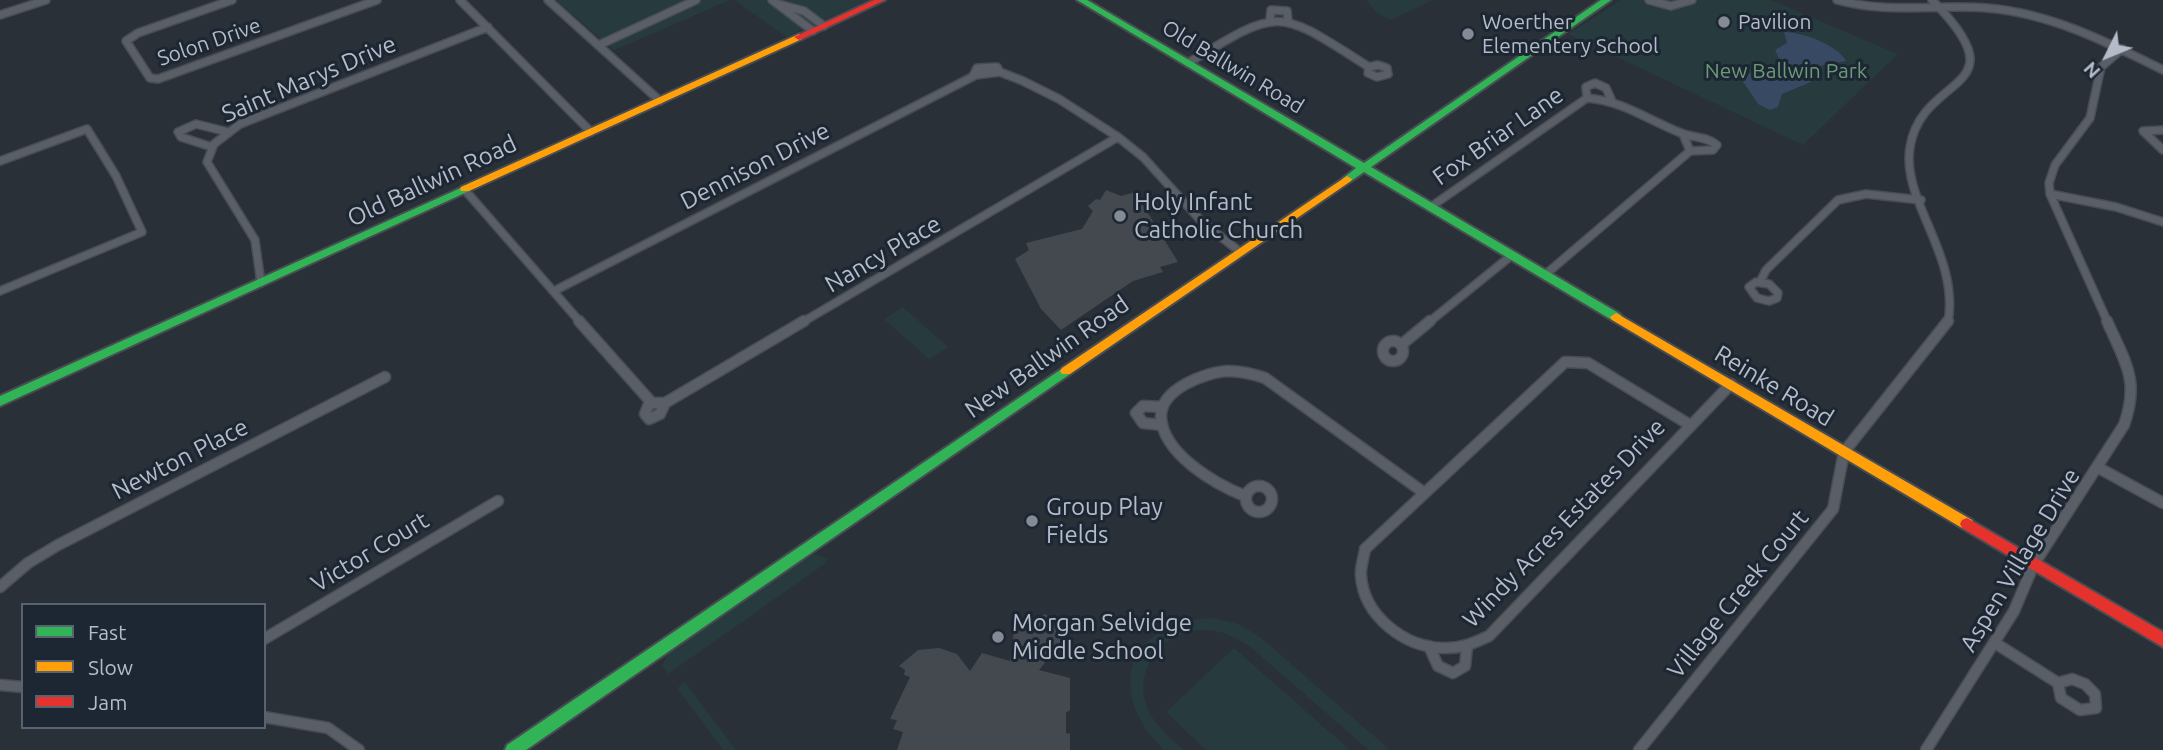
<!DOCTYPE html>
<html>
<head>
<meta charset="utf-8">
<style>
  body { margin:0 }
  #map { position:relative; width:2163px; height:750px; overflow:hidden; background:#2a3038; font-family:Ubuntu,sans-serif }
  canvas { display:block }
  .legend { position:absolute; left:21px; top:603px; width:245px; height:126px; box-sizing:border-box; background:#1d2633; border:2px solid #59626f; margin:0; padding:9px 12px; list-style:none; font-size:21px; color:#b4bcc9 }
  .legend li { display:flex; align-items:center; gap:14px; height:35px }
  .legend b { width:35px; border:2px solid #59626f }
  .north { position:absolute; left:2072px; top:21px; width:70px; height:70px; -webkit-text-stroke:5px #1d2633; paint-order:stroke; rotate:227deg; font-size:19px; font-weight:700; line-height:28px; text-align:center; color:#b4bcc9 }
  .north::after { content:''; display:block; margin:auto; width:24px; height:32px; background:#b4bcc9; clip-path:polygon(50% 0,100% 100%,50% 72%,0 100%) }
</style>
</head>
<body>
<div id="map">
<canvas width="2163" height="750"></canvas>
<ul class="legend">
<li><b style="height:9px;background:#30b455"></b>Fast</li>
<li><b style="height:9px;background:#ff9f0a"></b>Slow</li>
<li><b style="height:9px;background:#e5322d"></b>Jam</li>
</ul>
<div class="north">N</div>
</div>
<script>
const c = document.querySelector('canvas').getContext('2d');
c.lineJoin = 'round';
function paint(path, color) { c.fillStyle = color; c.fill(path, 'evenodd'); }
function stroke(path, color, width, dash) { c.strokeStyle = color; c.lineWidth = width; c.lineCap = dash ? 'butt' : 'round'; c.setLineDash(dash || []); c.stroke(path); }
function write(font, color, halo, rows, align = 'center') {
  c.font = font + ' Ubuntu,sans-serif'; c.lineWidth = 6; c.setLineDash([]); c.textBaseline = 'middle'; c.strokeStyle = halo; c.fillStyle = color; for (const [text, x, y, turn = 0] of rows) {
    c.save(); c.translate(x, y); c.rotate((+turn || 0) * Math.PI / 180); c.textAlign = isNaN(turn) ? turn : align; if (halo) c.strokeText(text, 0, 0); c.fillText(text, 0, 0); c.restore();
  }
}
paint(new Path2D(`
  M 556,0 L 730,0 L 614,50 Z
  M 735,0 L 868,0 L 786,37 Z
  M 1366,0 L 1433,0 L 1391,20 L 1378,14 Z
  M 1621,0 L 1770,0 L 1898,54 L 1803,145 L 1568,34 Z
  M 903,307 L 948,347 L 929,359 L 884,319 Z
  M 812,554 L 828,558 L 826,563 L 668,674 L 662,666 L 668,653 Z
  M 1213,618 L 1238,624 L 1260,637 L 1390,750 L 1369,750 L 1248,645 C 1236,638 1223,631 1208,630 C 1167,629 1134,663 1146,704 C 1152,724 1170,737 1184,750 L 1164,750 C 1103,691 1128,621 1213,618 Z
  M 1234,648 L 1350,750 L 1206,750 L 1166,712 Z
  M 685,682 L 736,750 L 723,750 L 677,688 Z`), '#273a3e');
paint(new Path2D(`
  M 1784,32 C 1800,31 1840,46 1846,61 L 1815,67 L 1811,82 L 1782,94 L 1778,107 L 1770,110 L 1758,104 L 1742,80 L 1758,66 L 1782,65 L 1775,50 L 1787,43 Z`), '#384963');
paint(new Path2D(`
  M 1106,190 L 1121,196 L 1135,192 L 1178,262 L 1160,267 L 1163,272 L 1133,281 L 1061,330 L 1041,309 L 1015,259 L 1029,250 L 1026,243 L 1082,229 L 1093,211 L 1088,206 L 1096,199 L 1100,200 Z
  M 1046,614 L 1064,639 L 1039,670 L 1070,678 L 1070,710 L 1066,713 L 1066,733 L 1070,734 L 1070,750 L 897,750 L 903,732 L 893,729 L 897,720 L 890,719 L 910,677 L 904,675 L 905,670 L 899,666 L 918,650 L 939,648 L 957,654 L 970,671 L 982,653 L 1010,661 L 1015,624 Z`), '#444950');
const streetFar1 = new Path2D(`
  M 232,0 L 138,33 L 126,41 L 150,78 L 158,79 L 377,0
  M 460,0 L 591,132
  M 548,0 L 660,101
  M 772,0 L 813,31
  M 1649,0 L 1671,6 L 1692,0
  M 1837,0 C 1887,14 1936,4 1987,8 C 2050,13 2107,42 2163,70
  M 1932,0 C 2024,93 1922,72 1910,147 C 1901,202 1960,254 1948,323
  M 778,4 L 804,11 L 824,26
  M 0,15 L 46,0
  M 1270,19 L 1271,10 L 1287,11 L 1288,20
  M 599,45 L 696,0
  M 1188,63 C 1282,6 1276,8 1369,67
  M 1378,65 L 1387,68 L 1388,74 L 1377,77 L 1368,73 L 1369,67 Z
  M 973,76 L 977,68 L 997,67 L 1000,72
  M 1587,98 L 1586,87 L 1595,83 L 1606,88 L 1611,99
  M 2163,130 L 2143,131 L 2163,150
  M 212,147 L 181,137 L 178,132 L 196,124 L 228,132
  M 0,161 L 87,129 L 116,176 L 142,232 L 0,291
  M 464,189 L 581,323
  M 2050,194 L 2116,207 L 2163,222
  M 1432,206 L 1587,98 C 1623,101 1648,120 1681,133 C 1693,138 1706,136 1717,145 L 1713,150 L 1690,151
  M 1546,274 L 1690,151 L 1683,134
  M 1756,282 L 1769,284 L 1778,293 L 1777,298 L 1769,301 L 1757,298 L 1749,287 Z
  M 1760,282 L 1766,270 L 1838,200 L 1866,194 L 1921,200
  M 261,283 L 255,240 L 207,162 L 214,144 L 240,124 L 488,27
  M 554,291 L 976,75 L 1000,72 L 1023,81 L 1059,99 L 1118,137 L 1143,157 L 1202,222 L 1239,251
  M 801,323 L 1118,137
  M 1428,323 L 1512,255
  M 2108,323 L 2050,194 L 2049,183 L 2055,165 L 2090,118 L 2101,67 L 2122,49`);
const street = new Path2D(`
  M 579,321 L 652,403 L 665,403 L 804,321
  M1383 351a10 10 0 1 1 20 0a10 10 0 1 1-20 0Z
  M 1401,345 L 1430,321
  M 650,401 L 645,414 L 649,419 L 660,414 L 665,403
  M 1162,425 L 1143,423 L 1136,413 L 1143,406 L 1163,407
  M 1690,425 L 1588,363 L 1565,362 L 1365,549 C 1364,557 1360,567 1361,576 C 1364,616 1404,647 1443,648 C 1460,649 1474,643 1489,636 L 1731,384
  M 2097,467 L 2163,503
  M1246 499a13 13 0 1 1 26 0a13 13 0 1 1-26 0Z
  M 1245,496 C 1215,484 1163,454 1161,417 C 1160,389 1206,372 1228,371 C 1241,371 1253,374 1265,378 L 1423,492
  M 0,587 L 28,563 L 58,545 L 385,377
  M 264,639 L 498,501
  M 1995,643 L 2058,683
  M 1429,646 L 1438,666 L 1453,673 L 1465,666 L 1467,647
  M 2072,679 L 2085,684 L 2095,694 L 2096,708 L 2080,710 L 2061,698 L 2058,683 Z
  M 0,685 L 23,687
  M 264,717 L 328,728 L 359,750
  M 1639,750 L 1833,509 L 1844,452 L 1948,321
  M 1926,750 L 2014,611 L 2034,564 L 2124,425 C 2140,380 2125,362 2107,321`);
const fast = new Path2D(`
  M 1077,0 L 1087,0 L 1364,163 L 1601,0 L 1611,0 L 1371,167 L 1620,314 L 1622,317 L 1620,320 L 1612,320 L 1364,172 L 1351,181 L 1343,181 L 1342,179 L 1356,168 Z
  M 465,186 L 470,189 L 469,191 L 0,406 L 0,396 Z
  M 1066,366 L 1070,368 L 1072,371 L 1070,374 L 526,750 L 505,750 L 507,745 Z`);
const slow = new Path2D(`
  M 799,34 L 804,37 L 802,39 L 469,191 L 461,191 L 460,189 L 461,187 Z
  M 1347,176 L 1352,179 L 1351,181 L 1070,374 L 1062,374 L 1060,371 L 1062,368 Z
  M 1616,313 L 1972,520 L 1974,524 L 1972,528 L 1967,530 L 1962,528 L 1612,320 L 1610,317 Z`);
const jam = new Path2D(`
  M 874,0 L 885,0 L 802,39 L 799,40 L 794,37 Z
  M 1967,518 L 2163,632 L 2163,647 L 1962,528 L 1960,524 L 1962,520 Z`);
stroke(streetFar1, '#484c53', 10);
stroke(street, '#484c53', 13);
stroke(fast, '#484c53', 4);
stroke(slow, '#484c53', 4);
stroke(jam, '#484c53', 4);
stroke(streetFar1, '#5a5e66', 7);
stroke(street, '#5a5e66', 10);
paint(fast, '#30b455');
paint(slow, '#ff9f0a');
paint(jam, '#e5322d');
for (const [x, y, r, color] of [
  [1724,22,7,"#848b96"],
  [1468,34,7,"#848b96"],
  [1120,216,7,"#848b96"],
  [1032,521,7,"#848b96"],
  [998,637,7,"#848b96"]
]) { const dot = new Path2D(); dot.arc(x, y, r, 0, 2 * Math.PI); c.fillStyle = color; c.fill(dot); stroke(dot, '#1d2633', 2.5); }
write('21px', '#b4bcc9', '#1d2633', [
  ["Woerther",1482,22],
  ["Elementery School",1482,46],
  ["Pavilion",1738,22]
], 'left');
write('21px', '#b4bcc9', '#1d2633', [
  ["Solon Drive",209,42,-19],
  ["Old Ballwin Road",1233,67,31]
]);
write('21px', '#6b9a76', '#1d2633', [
  ["New Ballwin Park",1786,71]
]);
write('24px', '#b4bcc9', '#1d2633', [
  ["Saint Marys Drive",309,79,-23],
  ["Fox Briar Lane",1498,136,-35],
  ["Dennison Drive",755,166,-27],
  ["Old Ballwin Road",432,181,-25],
  ["Nancy Place",883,254,-30],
  ["New Ballwin Road",1047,357,-35],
  ["Reinke Road",1774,386,31],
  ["Newton Place",180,459,-27],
  ["Windy Acres Estates Drive",1564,523,-46],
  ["Victor Court",370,552,-31],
  ["Aspen Village Drive",2020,560,-59],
  ["Village Creek Court",1738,594,-51]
]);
write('24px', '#b4bcc9', '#1d2633', [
  ["Holy Infant",1134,202],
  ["Catholic Church",1134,230],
  ["Group Play",1046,507],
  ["Fields",1046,535],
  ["Morgan Selvidge",1012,623],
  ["Middle School",1012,651]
], 'left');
</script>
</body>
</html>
